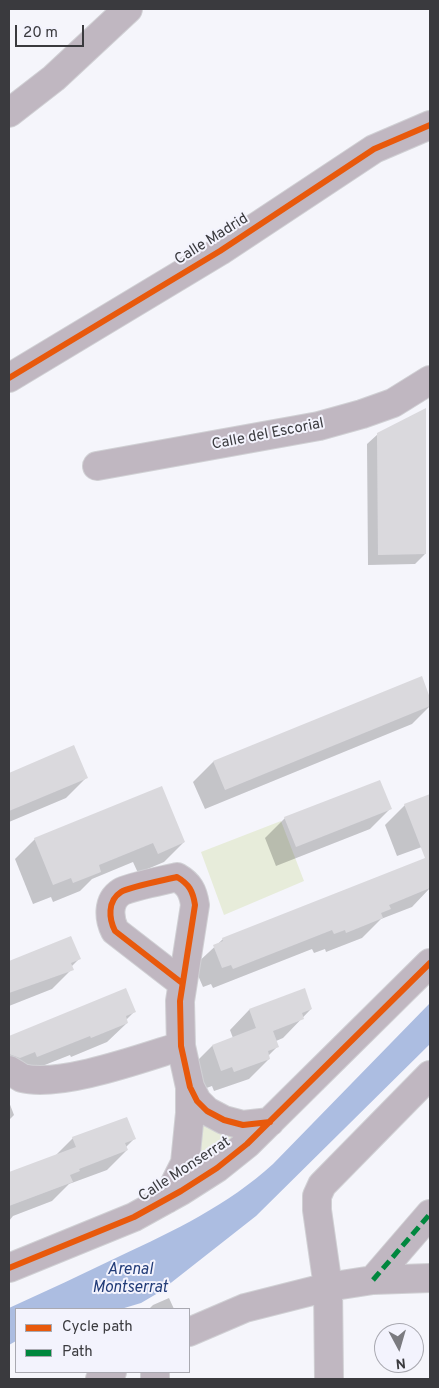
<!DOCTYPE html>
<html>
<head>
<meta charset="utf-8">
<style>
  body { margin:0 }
  #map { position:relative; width:439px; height:1388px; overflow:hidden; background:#f5f5fb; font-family:Overpass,sans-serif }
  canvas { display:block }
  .frame { position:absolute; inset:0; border:10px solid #3a3a3e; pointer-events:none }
  .legend { position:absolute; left:15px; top:1308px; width:175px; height:65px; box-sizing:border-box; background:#f3f3fd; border:1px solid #a9a9b1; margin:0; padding:6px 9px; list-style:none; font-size:15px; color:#3a3a3e }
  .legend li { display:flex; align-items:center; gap:10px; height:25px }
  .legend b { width:25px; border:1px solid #a9a9b1 }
  .north { position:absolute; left:374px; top:1323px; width:50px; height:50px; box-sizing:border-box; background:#f3f3fd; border:1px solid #a9a9b1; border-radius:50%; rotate:174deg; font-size:14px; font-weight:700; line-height:20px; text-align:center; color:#3a3a3e }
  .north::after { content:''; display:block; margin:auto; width:18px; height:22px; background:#7b7b80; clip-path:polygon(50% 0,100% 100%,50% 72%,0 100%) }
  .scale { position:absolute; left:15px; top:25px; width:69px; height:22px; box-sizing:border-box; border:2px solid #3a3a3e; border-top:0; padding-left:6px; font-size:15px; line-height:18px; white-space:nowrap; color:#3a3a3e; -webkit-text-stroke:4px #f3f3fd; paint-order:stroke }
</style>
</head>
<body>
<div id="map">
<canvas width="439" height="1388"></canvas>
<div class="frame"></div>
<ul class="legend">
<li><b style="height:6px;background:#e8590c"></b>Cycle path</li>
<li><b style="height:6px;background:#00873e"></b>Path</li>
</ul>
<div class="north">N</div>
<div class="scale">20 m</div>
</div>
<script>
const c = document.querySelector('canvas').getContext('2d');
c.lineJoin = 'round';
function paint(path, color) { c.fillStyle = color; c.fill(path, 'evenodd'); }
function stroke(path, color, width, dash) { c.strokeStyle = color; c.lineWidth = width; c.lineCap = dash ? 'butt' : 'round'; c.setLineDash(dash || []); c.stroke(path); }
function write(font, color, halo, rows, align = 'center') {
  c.font = font + ' Overpass,sans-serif'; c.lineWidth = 4; c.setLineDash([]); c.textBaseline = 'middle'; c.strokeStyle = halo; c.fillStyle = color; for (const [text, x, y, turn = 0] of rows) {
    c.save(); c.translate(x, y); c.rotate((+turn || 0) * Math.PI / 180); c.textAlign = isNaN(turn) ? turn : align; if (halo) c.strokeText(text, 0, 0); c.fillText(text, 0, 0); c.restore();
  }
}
paint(new Path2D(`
  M 281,821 L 304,881 L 224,915 L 201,852 Z
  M 198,1119 L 241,1132 L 216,1155 L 202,1158 L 197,1154 Z`), '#e7ecda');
paint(new Path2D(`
  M 430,1003 L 430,1044 L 256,1216 L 158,1293 L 141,1303 L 121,1309 L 16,1309 L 16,1341 L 9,1345 L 9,1308 C 46,1291 83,1274 120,1256 C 174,1231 228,1205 273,1164 Z`), '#acbde1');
paint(new Path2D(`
  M 378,434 L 425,554 L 415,564 L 368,565 L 367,444 Z
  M 421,678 L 430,701 L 430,706 L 412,724 L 205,809 L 193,782 L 213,762 Z
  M 73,747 L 86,778 L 66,798 L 9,822 L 9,774 Z
  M 430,796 L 430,844 L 397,856 L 385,825 L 405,805 Z
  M 390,809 L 370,829 L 276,866 L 265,838 L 285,818 Z
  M 35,839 L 184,842 L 164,862 L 138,873 L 133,862 L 92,879 L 80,891 L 53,902 L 51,897 L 33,904 L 15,859 Z
  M 430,858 L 430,888 L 412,907 L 381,919 L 362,938 L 326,952 L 325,949 L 314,953 L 312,949 L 213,988 L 211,984 L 203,987 L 194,966 L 223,939 Z
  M 71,937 L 79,959 L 71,967 L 72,969 L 52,989 L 9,1006 L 9,962 Z
  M 311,1009 L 283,1038 L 276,1041 L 278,1046 L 268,1056 L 269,1059 L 249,1079 L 214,1091 L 212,1086 L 201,1090 L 192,1066 L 212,1046 L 233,1038 L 230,1030 L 249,1010 Z
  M 134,1012 L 126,1020 L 127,1023 L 107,1042 L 71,1057 L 70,1055 L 17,1076 L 9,1073 L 9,1041 L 16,1034 Z
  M 9,1102 L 14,1115 L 9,1120 Z
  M 73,1138 L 134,1139 L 126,1147 L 127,1150 L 107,1170 L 69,1184 L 52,1201 L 13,1216 L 9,1221 L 9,1179 L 17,1170 L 55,1156 Z
  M 169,1298 L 174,1309 L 149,1309 L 153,1305 Z`), '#0003');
paint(new Path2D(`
  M 426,408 L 426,554 L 378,555 L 377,433 Z
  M 422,676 L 430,698 L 430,706 L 225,790 L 213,761 Z
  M 74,745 L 88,778 L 9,811 L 9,773 Z
  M 380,780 L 392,809 L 296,847 L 284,817 Z
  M 162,786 L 185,842 L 158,854 L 153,843 L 99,865 L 101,872 L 73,883 L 71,878 L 53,885 L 34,838 Z
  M 430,794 L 430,888 L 389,905 L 391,909 L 381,913 L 383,918 L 346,933 L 345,930 L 334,934 L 332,930 L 233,969 L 231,965 L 222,968 L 213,945 L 223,941 L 222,938 L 425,858 L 404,804 Z
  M 71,936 L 81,959 L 71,963 L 74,970 L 9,993 L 9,961 Z
  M 126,988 L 136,1012 L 126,1016 L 128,1023 L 91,1038 L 90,1036 L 37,1057 L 35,1052 L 20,1058 L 9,1054 L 9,1036 Z
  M 305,988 L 312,1009 L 302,1013 L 304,1019 L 273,1031 L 279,1047 L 268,1051 L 270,1059 L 234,1072 L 232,1067 L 221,1071 L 212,1045 L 256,1028 L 249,1009 Z
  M 127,1117 L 136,1139 L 125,1143 L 128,1150 L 79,1169 L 80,1171 L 70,1175 L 73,1182 L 9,1206 L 9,1172 L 76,1147 L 72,1137 Z`), '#dad9dd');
const minor = new Path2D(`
  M 9,113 L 54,78 L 128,9
  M 9,378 L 220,251 L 374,149 L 430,125
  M 97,466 L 319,426 L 362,414 L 393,403 L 430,380
  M 182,983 L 115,931 C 109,919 107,901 121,892 C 129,887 165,880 177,877 C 189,884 193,891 195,905 L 180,1001 L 181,1046 L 190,1087 L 197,1101 L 207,1111 L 224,1120 L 243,1125 L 270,1122
  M 9,1070 C 13,1072 18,1076 22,1078 C 60,1088 142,1058 181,1046
  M 167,1199 L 185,1163 L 190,1113 L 190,1087
  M 9,1268 L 134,1217 L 181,1191 L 217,1168 L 247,1144 L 430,963
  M 373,1280 L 430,1214
  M 189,1332 L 245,1308 L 328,1287 L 373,1280 L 430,1278
  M 155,1372 L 155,1379
  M 100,1379 L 112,1372
  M 329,1379 L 328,1287 L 317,1210 L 317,1196 L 322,1185 L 430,1075`);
stroke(minor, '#d0d0d4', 30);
stroke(minor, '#c0b7c1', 28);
stroke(new Path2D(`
  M 373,1280 L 430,1214`), '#00873e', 5, [10, 5]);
stroke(new Path2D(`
  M 9,378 L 220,251 L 374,149 L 430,125
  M 182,983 L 115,931 C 109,919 107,901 121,892 C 129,887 165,880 177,877 C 189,884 193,891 195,905 L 180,1001 L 181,1046 L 190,1087 L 197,1101 L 207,1111 L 224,1120 L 243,1125 L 270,1122
  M 9,1268 L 134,1217 L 181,1191 L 217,1168 L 247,1144 L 430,963`), '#e8590c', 6);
write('15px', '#3a3a3e', '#f3f3fd', [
  ["Calle Madrid",212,240,-32],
  ["Calle del Escorial",268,435,-11],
  ["Calle Monserrat",185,1170,-33]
]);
write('italic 16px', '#223c78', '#f3f3fd', [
  ["Arenal",130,1271],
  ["Montserrat",130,1289]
]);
</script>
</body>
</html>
